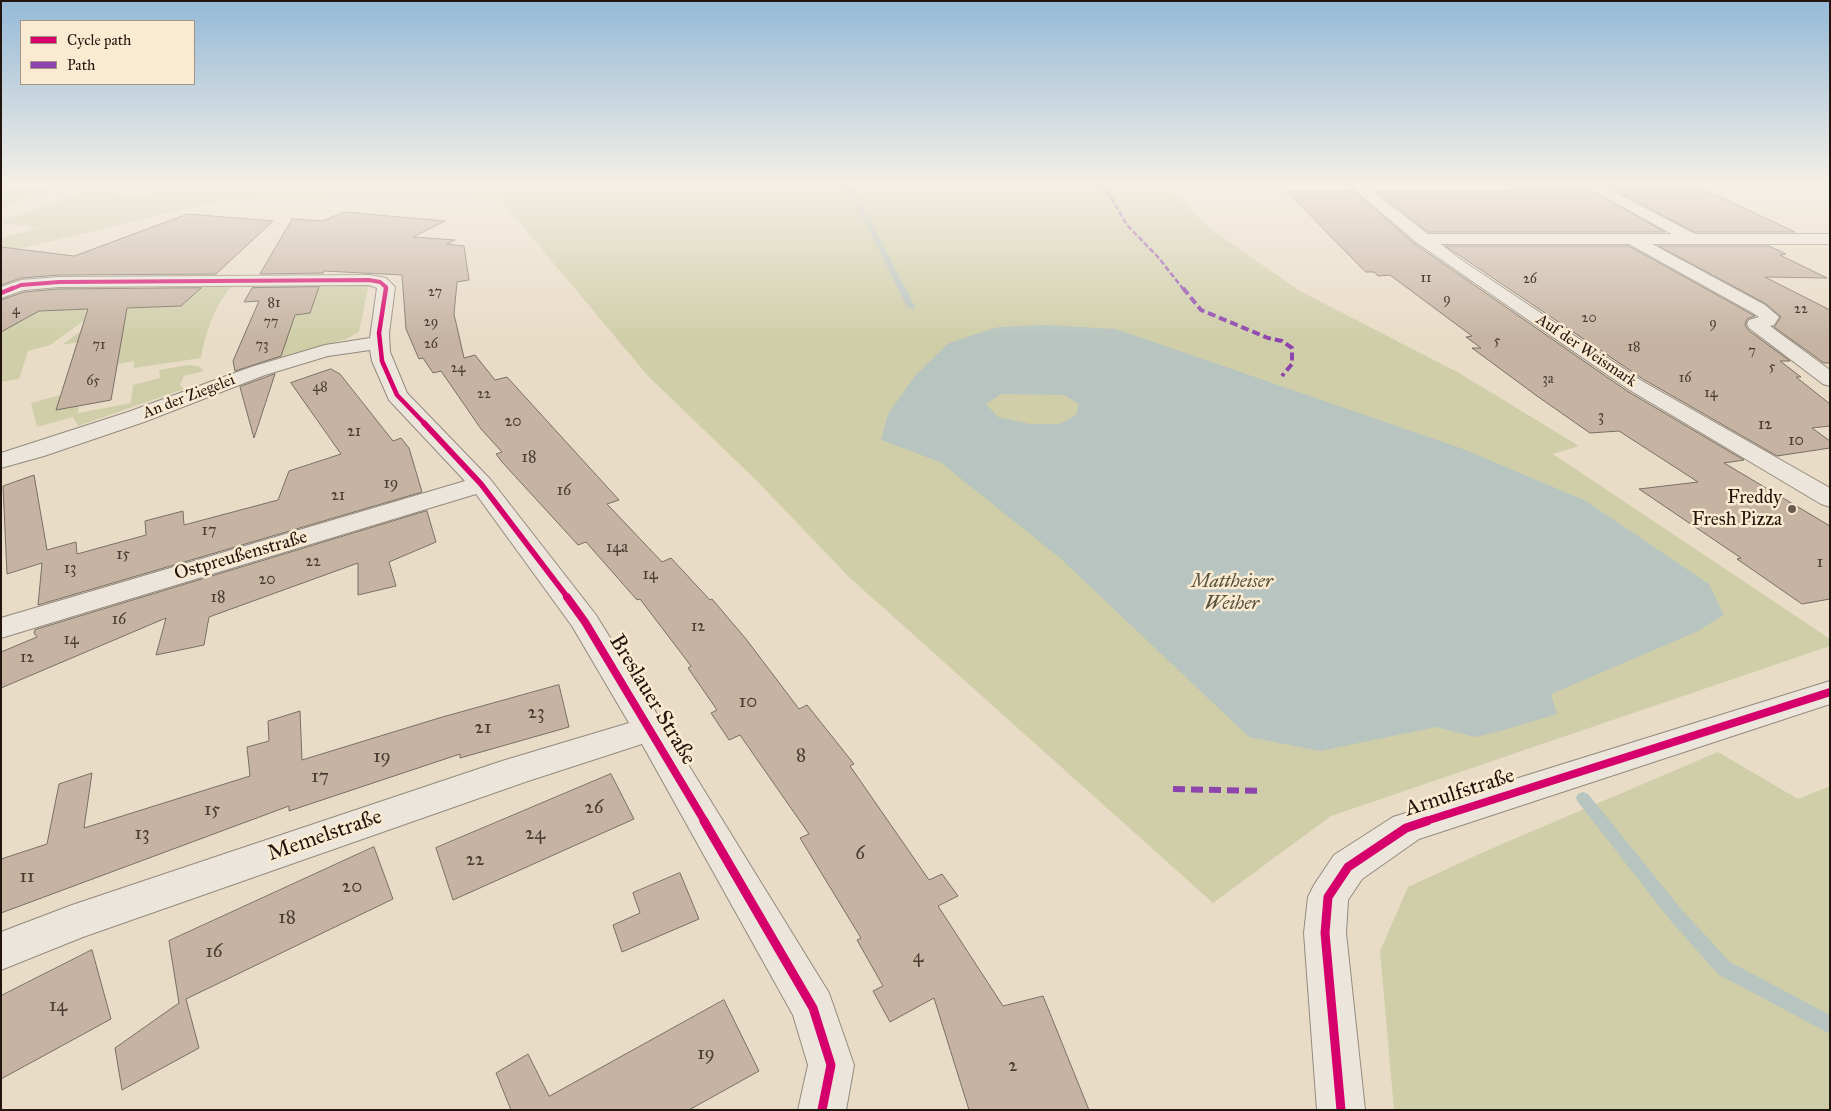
<!DOCTYPE html>
<html>
<head>
<meta charset="utf-8">
<style>
  body { margin:0 }
  #map { position:relative; width:1831px; height:1111px; overflow:hidden; background:#e9dcc7; font-family:"IM FELL Great Primer",serif }
  canvas { display:block }
  .frame { position:absolute; inset:0; border:2px solid #21150d; pointer-events:none }
  .legend { position:absolute; left:20px; top:20px; width:175px; height:65px; box-sizing:border-box; background:#faead2; border:1px solid #a39583; margin:0; padding:6px 9px; list-style:none; font-size:15px; color:#21150d }
  .legend li { display:flex; align-items:center; gap:10px; height:25px }
  .legend b { width:25px; border:1px solid #a39583 }
</style>
</head>
<body>
<div id="map">
<canvas width="1831" height="1111"></canvas>
<div class="frame"></div>
<ul class="legend">
<li><b style="height:6px;background:#d6006c"></b>Cycle path</li>
<li><b style="height:6px;background:#8e44ad"></b>Path</li>
</ul>
</div>
<script>
const c = document.querySelector('canvas').getContext('2d');
c.lineJoin = 'round';
function paint(path, color) { c.fillStyle = color; c.fill(path, 'evenodd'); }
function stroke(path, color, width, dash) { c.strokeStyle = color; c.lineWidth = width; c.lineCap = dash ? 'butt' : 'round'; c.setLineDash(dash || []); c.stroke(path); }
function write(font, color, halo, rows, align = 'center') {
  c.font = font + ' "IM FELL Great Primer",serif'; c.lineWidth = 5; c.setLineDash([]); c.textBaseline = 'middle'; c.strokeStyle = halo; c.fillStyle = color; for (const [text, x, y, turn = 0] of rows) {
    c.save(); c.translate(x, y); c.rotate((+turn || 0) * Math.PI / 180); c.textAlign = isNaN(turn) ? turn : align; if (halo) c.strokeText(text, 0, 0); c.fillText(text, 0, 0); c.restore();
  }
}
paint(new Path2D(`
  M 77,184 L 1166,184 L 1209,228 L 1300,291 L 1459,373 L 1579,446 L 1553,454 L 1830,639 L 1830,646 L 1331,816 L 1213,903 L 849,577 L 756,480 L 648,376 L 499,198 L 420,192 L 219,201 L 1,253 L 1,238 L 39,228 L 1,223 L 1,221 L 81,193 L 58,191 L 63,189 L 151,195 L 151,193 L 69,188 Z
  M 1,188 L 55,189 L 1,207 Z
  M 233,285 C 214,306 206,331 201,358 L 134,368 L 134,361 L 118,364 L 121,335 L 62,345 L 118,303 L 131,308 L 181,306 L 187,301 L 150,293 L 160,286 Z
  M 364,285 L 368,288 L 359,332 L 346,339 L 271,361 L 295,315 L 310,313 L 313,305 L 269,299 L 273,286 Z
  M 133,286 L 50,345 L 28,351 L 19,379 L 1,382 L 1,298 L 43,288 Z
  M 188,365 L 198,366 L 204,371 L 184,376 L 180,385 L 184,389 L 78,426 L 73,417 L 37,427 L 31,403 L 68,393 L 64,408 L 79,406 L 78,413 L 131,403 L 133,385 L 160,378 L 159,370 Z
  M 1718,752 L 1798,799 L 1830,786 L 1830,1110 L 1394,1110 L 1380,951 L 1408,887 L 1488,850 Z`), '#cfcea9');
paint(new Path2D(`
  M 1046,325 L 1116,329 L 1463,449 L 1584,500 L 1709,584 L 1724,615 L 1696,632 L 1551,694 L 1557,714 L 1500,731 L 1475,737 L 1436,727 L 1320,751 L 1249,737 L 1060,558 L 940,462 L 881,440 L 888,414 L 915,376 L 949,343 L 998,327 ZM 1001,394 L 1064,395 L 1079,404 L 1076,415 L 1060,424 L 1030,424 L 998,417 L 986,404 Z`), '#b8c4bf');
paint(new Path2D(`
  M 842,184 L 848,184 L 871,222 L 915,307 L 914,309 L 907,307 L 865,222 Z
  M 1583,792 L 1588,794 L 1682,910 L 1730,962 L 1830,1015 L 1830,1034 L 1718,974 L 1670,920 L 1578,802 L 1576,798 L 1578,794 Z`), '#b8c4bf');
const building = new Path2D(`
  M 1508,184 L 1580,184 L 1665,232 L 1428,232 L 1376,191 L 1522,191 Z
  M 1604,184 L 1693,184 L 1795,232 L 1695,232 Z
  M 1287,191 L 1354,191 L 1415,244 L 1627,391 L 1744,460 L 1724,463 L 1830,526 L 1830,599 L 1802,604 L 1737,559 L 1741,558 L 1639,489 L 1698,482 L 1619,431 L 1590,433 L 1537,396 L 1472,348 L 1481,348 L 1466,337 L 1472,336 L 1390,275 L 1378,276 L 1374,272 L 1366,272 Z
  M 344,212 L 445,221 L 413,237 L 455,240 L 447,244 L 464,246 L 469,280 L 457,282 L 454,314 L 464,358 L 475,355 L 495,380 L 507,377 L 619,500 L 607,504 L 662,562 L 671,558 L 710,600 L 712,599 L 746,639 L 799,709 L 807,705 L 854,764 L 850,766 L 929,880 L 942,874 L 958,896 L 938,906 L 1003,1006 L 1043,996 L 1089,1110 L 969,1110 L 934,998 L 890,1022 L 873,991 L 883,986 L 857,940 L 861,938 L 800,838 L 809,834 L 740,735 L 729,740 L 711,713 L 717,710 L 688,668 L 691,666 L 640,599 L 637,600 L 586,542 L 578,545 L 502,462 L 496,454 L 502,452 L 481,429 L 441,371 L 433,373 L 423,358 L 419,359 L 406,329 L 402,275 L 324,271 L 323,273 L 260,274 L 292,219 L 323,221 Z
  M 188,214 L 273,221 L 216,274 L 59,275 L 21,278 L 1,285 L 1,247 L 74,256 Z
  M 1446,246 L 1629,246 L 1755,316 L 1747,319 L 1745,325 L 1748,330 L 1790,361 L 1780,361 L 1801,377 L 1796,377 L 1830,404 L 1830,426 L 1812,428 L 1830,441 L 1830,448 L 1777,456 L 1643,379 Z
  M 1659,246 L 1769,246 L 1786,254 L 1780,255 L 1827,278 L 1765,277 L 1830,310 L 1830,363 L 1824,363 L 1774,327 L 1781,317 L 1766,304 Z
  M 319,287 L 310,313 L 295,315 L 281,356 L 235,371 L 233,361 L 259,301 L 244,302 L 252,288 Z
  M 201,288 L 181,306 L 127,308 L 111,400 L 56,410 L 88,309 L 39,311 L 1,332 L 1,300 L 24,292 L 59,289 Z
  M 331,369 L 340,374 L 393,441 L 401,438 L 409,448 L 422,492 L 38,605 L 42,563 L 7,574 L 3,486 L 34,475 L 47,550 L 76,542 L 77,554 L 146,535 L 145,521 L 183,511 L 184,525 L 278,500 L 289,471 L 341,454 L 291,383 Z
  M 275,374 L 254,438 L 240,387 Z
  M 427,511 L 436,542 L 389,562 L 396,586 L 358,595 L 358,563 L 209,617 L 204,645 L 156,655 L 166,618 L 1,688 L 1,652 L 37,637 L 34,633 L 35,630 Z
  M 559,685 L 569,727 L 460,758 L 460,754 L 289,811 L 289,806 L 1,913 L 1,859 L 47,844 L 59,784 L 92,773 L 84,828 L 250,776 L 247,747 L 269,741 L 268,721 L 300,711 L 302,760 L 439,718 Z
  M 611,774 L 634,819 L 453,900 L 436,848 Z
  M 374,847 L 393,899 L 186,999 L 199,1048 L 122,1090 L 115,1048 L 179,1003 L 169,941 Z
  M 680,873 L 699,919 L 622,952 L 613,925 L 640,913 L 633,893 Z
  M 92,950 L 111,1019 L 1,1079 L 1,996 Z
  M 724,1000 L 759,1071 L 689,1110 L 511,1110 L 496,1073 L 528,1054 L 549,1096 Z`);
paint(building, '#c6b3a2');
stroke(building, '#786f65', 1);
const minor = new Path2D(`
  M 1582,184 L 1599,184 L 1695,234 L 1830,234 L 1830,244 L 1652,244 L 1765,305 L 1779,317 L 1774,325 L 1770,326 L 1830,370 L 1830,386 L 1823,384 L 1749,328 L 1747,324 L 1749,320 L 1759,317 L 1753,313 L 1629,244 L 1422,244 L 1416,242 L 1414,239 L 1416,236 L 1422,234 L 1672,234 Z
  M 369,275 L 386,278 L 395,287 L 389,333 L 390,352 L 407,393 L 490,479 L 596,615 L 829,993 L 854,1065 L 846,1110 L 798,1110 L 808,1065 L 793,1015 L 642,744 L 528,781 L 83,937 L 1,970 L 1,932 L 72,905 L 502,761 L 629,723 L 572,626 L 476,494 L 1,638 L 1,618 L 465,481 L 389,400 L 372,361 L 370,350 L 328,356 L 265,375 L 144,422 L 44,456 L 1,468 L 1,453 L 128,412 L 251,367 L 325,345 L 370,338 L 377,288 L 369,285 L 59,287 L 24,290 L 1,298 L 1,287 L 21,280 L 59,277 Z`);
const tertiary = new Path2D(`
  M 1348,184 L 1363,184 L 1460,259 L 1642,381 L 1830,488 L 1830,507 L 1821,504 L 1628,389 L 1416,242 Z
  M 1830,681 L 1830,704 L 1419,839 L 1362,879 L 1348,900 L 1346,933 L 1365,1110 L 1317,1110 L 1304,933 L 1308,897 L 1314,885 L 1334,855 L 1393,817 Z`);
stroke(minor, '#938a7e', 2);
stroke(tertiary, '#938a7e', 2);
paint(minor, '#ece5db');
paint(tertiary, '#ece5db');
stroke(new Path2D(`
  M 1103,184 L 1127,225 L 1158,257 L 1184,290`), '#8e44ad', 2.5, [5.5, 2.5]);
stroke(new Path2D(`
  M 1183,288 L 1201,310 L 1268,338 L 1282,341 L 1292,348 L 1292,364 L 1282,376`), '#8e44ad', 4, [8, 4]);
stroke(new Path2D(`
  M 1173,789 L 1263,791`), '#8e44ad', 6, [12, 6]);
stroke(new Path2D(`
  M 9,290 L 21,285 L 59,282 L 369,280 L 380,282 L 386,287 L 386,290`), '#d6006c', 4);
stroke(new Path2D(`
  M 386,288 L 379,333 L 382,361 L 397,395 L 425,424
  M 1,293 L 13,288`), '#d6006c', 4.5);
stroke(new Path2D(`
  M 424,423 L 481,484 L 568,598`), '#d6006c', 5.5);
stroke(new Path2D(`
  M 567,597 L 585,622 L 705,822
  M 1423,822 L 1830,692`), '#d6006c', 8);
stroke(new Path2D(`
  M 704,821 L 813,1008 L 831,1065 L 822,1110
  M 1341,1110 L 1325,933 L 1328,897 L 1348,867 L 1406,828 L 1427,821`), '#d6006c', 9);
const sky = c.createLinearGradient(0, 0, 0, 340);
sky.addColorStop(0, '#95bad8');
sky.addColorStop(0.54, '#f5efe6');
sky.addColorStop(1, '#f5efe600');
c.fillStyle = sky;
c.fillRect(0, 0, 1831, 340);
for (const [x, y, r, color] of [
  [1792,509,5,"#675b4e"]
]) { const dot = new Path2D(); dot.arc(x, y, r, 0, 2 * Math.PI); c.fillStyle = color; c.fill(dot); stroke(dot, '#faead2', 2); }
write('14px', '#4a3c32', null, [
  ["11",1426,279],
  ["26",1530,280],
  ["27",435,293],
  ["9",1447,300],
  ["81",274,304],
  ["22",1801,310],
  ["4",16,311],
  ["20",1589,319],
  ["77",271,323],
  ["29",431,323],
  ["9",1713,324],
  ["5",1497,342],
  ["26",431,345],
  ["71",99,346],
  ["73",262,346],
  ["18",1634,348],
  ["7",1752,352],
  ["5",1772,368],
  ["24",458,369],
  ["16",1685,379],
  ["3a",1548,380],
  ["65",93,382],
  ["48",320,388],
  ["14",1711,394],
  ["22",484,395]
]);
write('16px', '#21150d', '#faead2', [
  ["Auf der Weismark",1586,351,34],
  ["An der Ziegelei",189,397,-21]
]);
write('16px', '#4a3c32', null, [
  ["3",1601,417],
  ["20",513,422],
  ["12",1765,425],
  ["21",354,432],
  ["10",1796,441],
  ["18",529,458],
  ["19",391,484],
  ["16",564,491],
  ["21",338,496],
  ["17",209,531],
  ["14a",617,548],
  ["15",123,555],
  ["22",313,562],
  ["1",1820,563],
  ["13",70,569],
  ["14",650,575],
  ["20",267,580],
  ["18",218,598],
  ["16",119,620],
  ["12",698,627],
  ["14",71,640],
  ["12",27,658]
]);
write('19px', '#21150d', '#faead2', [
  ["Freddy",1782,498],
  ["Fresh Pizza",1782,520]
], 'right');
write('19px', '#21150d', '#faead2', [
  ["Ostpreußenstraße",241,556,-16]
]);
write('italic 19px', '#56523b', '#faead2', [
  ["Mattheiser",1232,582],
  ["Weiher",1232,604]
]);
write('19px', '#4a3c32', null, [
  ["10",748,702],
  ["23",536,713],
  ["21",483,728],
  ["8",801,756],
  ["19",382,757],
  ["17",320,777],
  ["26",594,808],
  ["15",212,810],
  ["13",142,834],
  ["24",535,834],
  ["6",860,854],
  ["22",475,860],
  ["11",27,877],
  ["20",352,887],
  ["18",287,918],
  ["16",214,952],
  ["4",918,957],
  ["14",58,1006],
  ["19",706,1054],
  ["2",1013,1066]
]);
write('22px', '#21150d', '#faead2', [
  ["Breslauer Straße",652,700,59],
  ["Arnulfstraße",1460,793,-18],
  ["Memelstraße",325,836,-19]
]);
</script>
</body>
</html>
